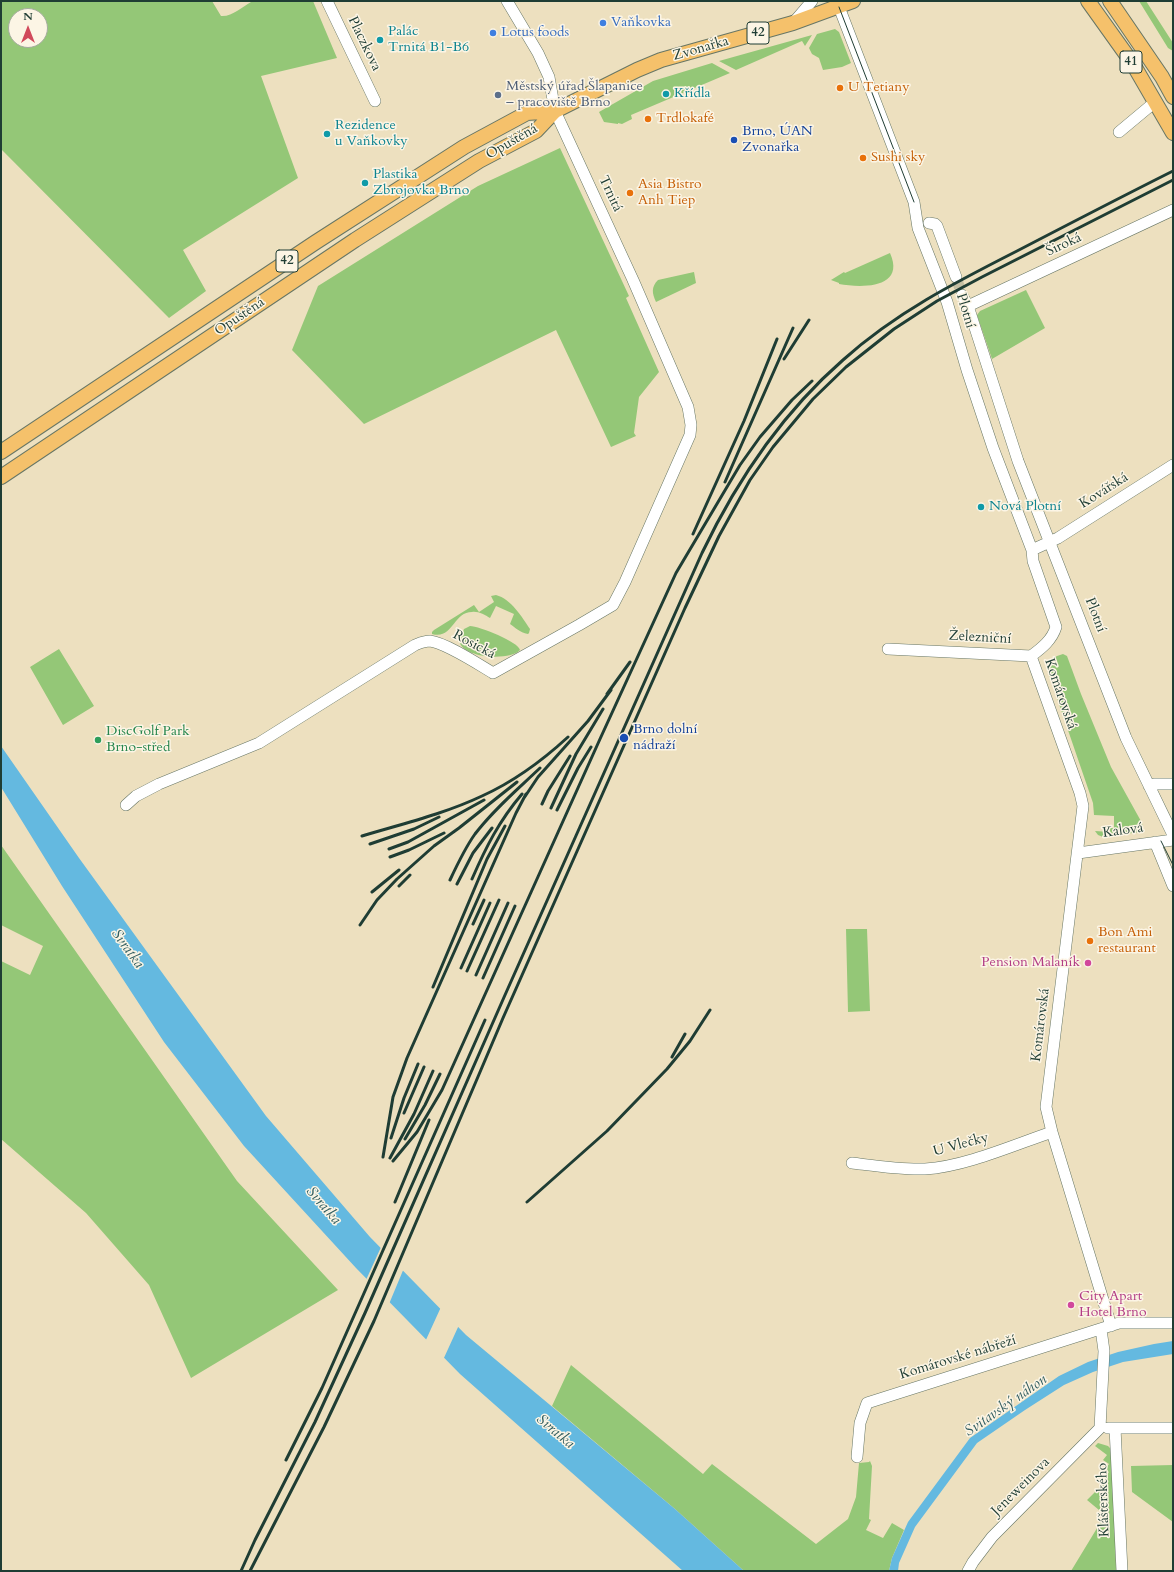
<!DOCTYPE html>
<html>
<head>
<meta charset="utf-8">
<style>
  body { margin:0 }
  #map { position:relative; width:1174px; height:1572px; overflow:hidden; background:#ede0bf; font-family:Cardo,serif }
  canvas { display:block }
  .frame { position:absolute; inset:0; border:2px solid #1f3d34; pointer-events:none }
  .north { position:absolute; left:8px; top:8px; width:40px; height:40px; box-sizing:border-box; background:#fcf5e5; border:1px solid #a4ab9e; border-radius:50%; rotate:0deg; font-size:11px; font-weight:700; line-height:16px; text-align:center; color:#1f3d34 }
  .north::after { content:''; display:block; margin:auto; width:14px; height:18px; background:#d1495b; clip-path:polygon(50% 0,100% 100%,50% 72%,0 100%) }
</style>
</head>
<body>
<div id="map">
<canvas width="1174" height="1572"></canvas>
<div class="frame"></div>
<div class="north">N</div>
</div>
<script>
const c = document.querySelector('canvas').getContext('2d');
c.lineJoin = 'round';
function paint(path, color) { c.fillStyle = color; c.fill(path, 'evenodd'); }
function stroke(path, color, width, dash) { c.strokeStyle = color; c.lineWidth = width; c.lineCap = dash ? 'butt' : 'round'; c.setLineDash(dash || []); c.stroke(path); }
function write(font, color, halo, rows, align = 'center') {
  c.font = font + ' Cardo,serif'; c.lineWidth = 3; c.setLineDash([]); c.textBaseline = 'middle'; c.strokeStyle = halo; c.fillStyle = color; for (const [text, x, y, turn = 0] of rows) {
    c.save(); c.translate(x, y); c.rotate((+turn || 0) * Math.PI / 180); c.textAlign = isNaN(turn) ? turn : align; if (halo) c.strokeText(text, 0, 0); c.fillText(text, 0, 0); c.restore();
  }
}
paint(new Path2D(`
  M 1,1 L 212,1 L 221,16 C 232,17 242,7 251,2 C 256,0 304,1 313,1 L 337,58 L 261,76 L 298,178 L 183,250 L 206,291 L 169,318 L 1,149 ZM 16,16 L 40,16 L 40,40 L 16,40 Z
  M 1139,1 L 1146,1 L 1173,43 L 1173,51 L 1168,48 Z
  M 835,29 L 839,32 L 851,63 L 842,67 L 823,70 L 819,58 L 812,54 L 809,48 L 817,34 Z
  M 812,35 L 805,46 L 802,41 L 736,70 L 719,61 Z
  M 712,63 L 730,73 L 631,115 L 632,119 L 622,124 L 618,123 L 618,124 L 604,122 L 599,112 L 653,81 Z
  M 560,148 L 629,296 L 626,298 L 659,372 L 639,397 L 634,433 L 636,436 L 611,447 L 556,330 L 364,424 L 292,350 L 318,286 L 478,186 Z
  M 890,253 C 906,289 861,288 839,284 L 839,283 L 831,280 L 844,272 L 845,273 Z
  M 694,272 L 696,283 L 656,302 C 652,293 651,287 658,280 Z
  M 1026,290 L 1045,328 L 992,359 L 977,315 L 980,311 Z
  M 496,595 C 511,599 522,617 530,629 L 529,633 L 528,634 C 519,632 516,628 510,624 L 514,614 L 496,606 L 490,618 C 485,615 478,611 472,612 C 453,612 453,640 432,634 L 432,632 L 434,630 L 474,605 L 479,612 L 494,602 L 491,596 Z
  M 470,626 C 479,626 519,642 520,650 C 511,661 461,659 459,640 L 464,629 Z
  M 59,649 L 94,706 L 63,725 L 30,667 Z
  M 1063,654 L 1067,656 L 1081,694 L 1111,767 L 1142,823 L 1143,829 L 1140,832 L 1103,837 L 1098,835 L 1095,831 L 1110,832 L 1110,828 L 1114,828 L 1114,816 L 1094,815 L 1093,803 L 1047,669 L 1048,661 L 1057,656 Z
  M 1,845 L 237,1181 L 338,1290 L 191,1378 L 149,1285 L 86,1213 L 1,1139 L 1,961 L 30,975 L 43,946 L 1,925 Z
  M 867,929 L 870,1011 L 848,1012 L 846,929 Z
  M 571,1365 L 703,1474 L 712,1464 L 816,1544 L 848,1519 L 856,1497 L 859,1463 L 869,1462 L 870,1461 L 872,1466 L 869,1519 L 871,1520 L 866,1530 L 883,1538 L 892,1523 L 904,1530 L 892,1558 L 889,1571 L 744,1571 L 675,1509 L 552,1406 Z
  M 1098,1443 L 1108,1446 L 1113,1451 L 1116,1571 L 1071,1571 L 1105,1515 L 1087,1500 L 1101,1486 L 1100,1484 L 1109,1472 L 1105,1469 L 1109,1464 L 1103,1460 L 1107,1455 L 1095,1446 Z
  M 1173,1465 L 1173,1522 L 1132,1492 L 1131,1466 Z`), '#94c777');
paint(new Path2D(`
  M 1,746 L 79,858 L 266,1116 L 370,1237 L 466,1335 L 675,1509 L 744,1571 L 683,1571 L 460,1374 L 356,1268 L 244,1146 L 164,1042 L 62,886 L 1,787 Z
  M 1173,1341 L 1173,1354 L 1123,1362 L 1093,1372 L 1064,1385 L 1025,1410 L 977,1443 L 915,1527 L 899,1563 L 898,1571 L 889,1571 L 892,1558 L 908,1522 L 970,1438 L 1059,1376 L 1088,1362 L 1118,1352 L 1154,1344 Z`), '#64b9e0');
paint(new Path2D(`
  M 382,1245 L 404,1268 L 389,1304 L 366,1280 Z
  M 441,1307 L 459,1325 L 443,1360 L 425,1342 Z`), '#ede0bf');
stroke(new Path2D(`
  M 956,277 L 962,295`), '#c4bfa3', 11, [11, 5.5]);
const minor = new Path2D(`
  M 327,1 L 375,101
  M 839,7 L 914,202 L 918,228 L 947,302 L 967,370 L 993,448 L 1032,550 L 1033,561 L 1056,627 C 1052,640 1042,648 1031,656 L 888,649
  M 794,22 L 812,1
  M 1119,132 L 1155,102
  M 929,223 L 935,224 L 937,226 L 956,277
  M 962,295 L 968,306 L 1018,461 L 1126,738 L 1173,835
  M 968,306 L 1173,210
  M 1032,550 L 1058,538 L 1173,465
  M 1031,656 L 1080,793 L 1083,806 L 1046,1107 L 1052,1132 L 1111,1326
  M 1149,786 L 1154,784 L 1173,784
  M 126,805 L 136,796 L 159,784 L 259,743 L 415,645 C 420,643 424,641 430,641 C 446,643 478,664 493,673 L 579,625 L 613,605 L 625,582 L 690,435 L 691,425 L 688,407 L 633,280 L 555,111 L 549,77 L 538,53 L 507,1
  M 1155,842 L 1173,886
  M 1078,853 L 1173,840
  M 852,1163 C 876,1166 901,1170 925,1169 C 964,1167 1014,1145 1052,1132
  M 1108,1428 L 1173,1428
  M 1115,1428 L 1122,1571
  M 857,1457 L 860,1423 L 867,1403 L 1119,1323 L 1173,1323
  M 968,1571 L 973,1562 L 992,1537 L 1100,1428 L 1104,1351 L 1101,1329`);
const major = new Path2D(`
  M 1088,1 L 1133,64 L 1173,133
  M 1110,1 L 1162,77 L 1173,97
  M 1,452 L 316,242 L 464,147 L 527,113 L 555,111
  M 1,477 L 355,240 L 479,161 L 536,131 L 555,111 L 637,70 L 661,60 L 793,23 L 853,1`);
stroke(minor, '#677665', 12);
stroke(major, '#677665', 16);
stroke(minor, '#fff', 11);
stroke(major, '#f5c16b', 14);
stroke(new Path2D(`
  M 839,7 L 914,202
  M 1161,841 L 1173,865`), '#1f3d34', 1);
stroke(new Path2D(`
  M 784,359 L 809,320
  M 725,482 L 793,328
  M 693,534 L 744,421 L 777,339
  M 607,694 L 630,662
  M 524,798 L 538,777 L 588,721 L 611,690
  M 542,804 L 548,791 L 570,756
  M 551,808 L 576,754 L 603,709
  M 557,810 L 578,768 L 591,747
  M 362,836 C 402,824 444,814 482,796 C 513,782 543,760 568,737
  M 370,844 L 414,829 L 439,817
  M 389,849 L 408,842 L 484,800
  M 390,857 L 409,850 L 444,833
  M 472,879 C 486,847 499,821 522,794
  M 450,880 C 457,865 465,848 475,834 C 494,809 518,789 540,768
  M 457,884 L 473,853 L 492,828
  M 399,886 L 410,875
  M 372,892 L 399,870
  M 473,924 L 484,900
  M 360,925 L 377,900 L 397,879 L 434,846 L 459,828 L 517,782
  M 461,968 L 490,903
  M 467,971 L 499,900
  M 476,975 L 508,903
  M 483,978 L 515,906
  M 433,987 L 487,859 L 505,826
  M 672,1057 L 685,1034
  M 404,1113 L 424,1067
  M 391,1138 L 404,1098 L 418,1064
  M 405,1139 L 425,1105 L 440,1074
  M 383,1157 L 393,1097 L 407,1058 L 516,813 L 526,794
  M 390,1158 L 414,1114 L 433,1071
  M 393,1161 L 417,1132 L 442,1090 L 600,739 L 676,573 L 740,465 L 760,437 L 792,400 L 812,381
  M 395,1202 L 429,1120
  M 527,1202 L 607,1131 L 667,1069 L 690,1041 L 710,1010
  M 286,1460 L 322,1388 L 485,1020
  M 241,1571 L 255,1540 L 315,1422 L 365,1313 L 505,995 L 702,553 C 737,480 781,414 843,360 C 895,313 956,282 1017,251 C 1069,224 1121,197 1173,171
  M 250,1571 L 324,1427 L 374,1321 L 503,1018 L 685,608 L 719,536 L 750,480 L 773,447 L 813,399 L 846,367 L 894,329 L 937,301 L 982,277 L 1173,180`), '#1f3d34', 3);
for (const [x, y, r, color] of [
  [603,23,4,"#3f7fe0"],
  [493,33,4,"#3f7fe0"],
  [380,40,4,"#0f9aa8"],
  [840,88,4,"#e8710a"],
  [666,94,4,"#0f9aa8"],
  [498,95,4,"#5c6f8a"],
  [648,119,4,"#e8710a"],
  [327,134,4,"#0f9aa8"],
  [734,140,4,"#1a4fb4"],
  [863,158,4,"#e8710a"],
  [365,183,4,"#0f9aa8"],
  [630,193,4,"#e8710a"],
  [981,507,4,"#0f9aa8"],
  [624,738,5,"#1a4fb4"],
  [98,740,4,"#2e9e5b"],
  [1090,941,4,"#e8710a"],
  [1088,963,4,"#d1479c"],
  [1071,1305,4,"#d1479c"]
]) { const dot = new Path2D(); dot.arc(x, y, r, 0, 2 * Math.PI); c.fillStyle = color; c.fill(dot); stroke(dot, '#fcf5e5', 1.5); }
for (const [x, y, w] of [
  [758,33,22],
  [1131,62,22],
  [287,261,22]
]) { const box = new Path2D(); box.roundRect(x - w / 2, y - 11, w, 22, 3); c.fillStyle = '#fcf5e5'; c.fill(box); stroke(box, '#1f3d34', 1); }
write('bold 13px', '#1f3d34', null, [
  ["42",758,33],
  ["41",1131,62],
  ["42",287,261]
]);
write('14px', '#366cbe', '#fcf5e5', [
  ["Vaňkovka",611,23],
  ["Lotus foods",501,33]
], 'left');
write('14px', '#0d838f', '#fcf5e5', [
  ["Palác",388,32],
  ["Trnitá B1-B6",388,48],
  ["Křídla",674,94],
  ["Rezidence",335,126],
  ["u Vaňkovky",335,142],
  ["Plastika",373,175],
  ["Zbrojovka Brno",373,191],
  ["Nová Plotní",989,507]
], 'left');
write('14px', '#1f3d34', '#fcf5e5', [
  ["Placzkova",364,44,64],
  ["Zvonařka",701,49,-16],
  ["Opuštěná",512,142,-30],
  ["Trnitá",610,194,65],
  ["Široká",1064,245,-25],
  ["Plotní",965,311,73],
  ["Opuštěná",240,317,-34],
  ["Kovářská",1104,491,-32],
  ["Plotní",1095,615,69],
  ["Železniční",980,638,3],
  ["Rosická",474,645,28],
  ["Komárovská",1060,694,71],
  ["Kalová",1123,831,-8],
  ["Komárovská",1041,1025,-83],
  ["U Vlečky",961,1145,-15],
  ["Komárovské nábřeží",958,1358,-17],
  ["Jeneweinova",1021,1487,-45],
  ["Klášterského",1104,1500,-92]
]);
write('14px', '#4e5e75', '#fcf5e5', [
  ["Městský úřad Šlapanice",506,87],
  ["– pracoviště Brno",506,103]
], 'left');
write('14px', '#c56008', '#fcf5e5', [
  ["U Tetiany",848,88],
  ["Trdlokafé",656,119],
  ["Sushi sky",871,158],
  ["Asia Bistro",638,185],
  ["Anh Tiep",638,201],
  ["Bon Ami",1098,933],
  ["restaurant",1098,949]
], 'left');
write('14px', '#164399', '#fcf5e5', [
  ["Brno, ÚAN",742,132],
  ["Zvonařka",742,148],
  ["Brno dolní",633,730],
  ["nádraží",633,746]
], 'left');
write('14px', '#27864d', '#fcf5e5', [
  ["DiscGolf Park",106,732],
  ["Brno-střed",106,748]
], 'left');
write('14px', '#b23c85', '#fcf5e5', [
  ["Pension Malaník",1080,963],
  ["City Apart",1079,1297,"left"],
  ["Hotel Brno",1079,1313,"left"]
], 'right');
write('italic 15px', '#305c5f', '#fcf5e5', [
  ["Svratka",127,949,54],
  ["Svratka",323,1206,49],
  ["Svitavský náhon",1006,1406,-35],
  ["Svratka",555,1432,40]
]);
</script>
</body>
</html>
